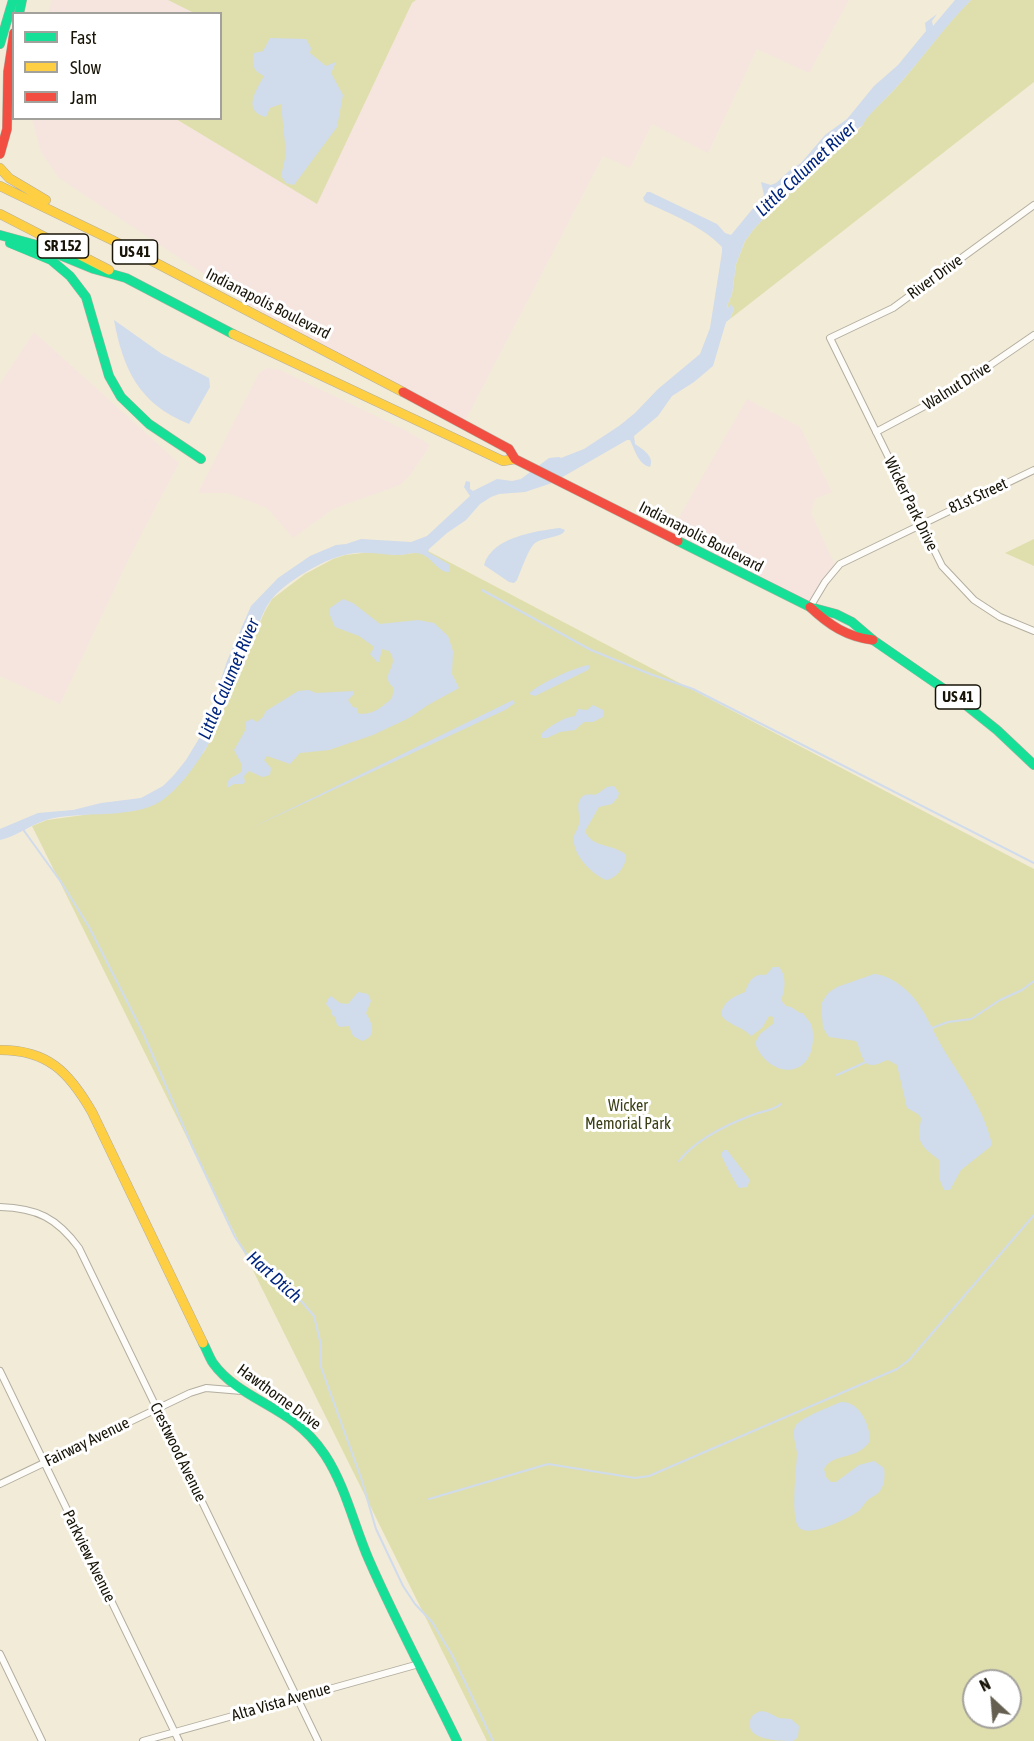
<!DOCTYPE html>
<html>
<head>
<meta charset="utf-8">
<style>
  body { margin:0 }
  #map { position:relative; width:1034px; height:1741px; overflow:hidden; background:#f2ebd8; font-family:"Asap Condensed",sans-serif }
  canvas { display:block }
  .legend { position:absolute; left:12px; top:12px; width:210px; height:108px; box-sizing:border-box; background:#fff; border:2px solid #a3a19c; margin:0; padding:8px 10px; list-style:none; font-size:18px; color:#181407 }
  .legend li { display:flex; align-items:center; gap:12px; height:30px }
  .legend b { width:30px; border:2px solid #a3a19c }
  .north { position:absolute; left:962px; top:1669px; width:60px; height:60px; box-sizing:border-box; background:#fff; border:2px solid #a3a19c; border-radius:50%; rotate:334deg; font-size:16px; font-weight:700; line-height:24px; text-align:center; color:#181407 }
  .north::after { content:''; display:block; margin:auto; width:21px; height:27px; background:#645f50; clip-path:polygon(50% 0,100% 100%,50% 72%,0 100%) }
</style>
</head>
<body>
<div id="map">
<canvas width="1034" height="1741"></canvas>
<ul class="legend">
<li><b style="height:8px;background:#16e098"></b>Fast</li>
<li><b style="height:8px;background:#ffcf43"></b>Slow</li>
<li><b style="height:8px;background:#f24e42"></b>Jam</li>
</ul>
<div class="north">N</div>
</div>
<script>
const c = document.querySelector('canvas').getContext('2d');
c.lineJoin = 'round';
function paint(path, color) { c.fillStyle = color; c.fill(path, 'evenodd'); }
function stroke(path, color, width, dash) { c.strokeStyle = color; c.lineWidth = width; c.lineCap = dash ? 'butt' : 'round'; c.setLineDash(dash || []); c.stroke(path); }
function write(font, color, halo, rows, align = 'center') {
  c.font = font + ' "Asap Condensed",sans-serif'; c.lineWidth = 6; c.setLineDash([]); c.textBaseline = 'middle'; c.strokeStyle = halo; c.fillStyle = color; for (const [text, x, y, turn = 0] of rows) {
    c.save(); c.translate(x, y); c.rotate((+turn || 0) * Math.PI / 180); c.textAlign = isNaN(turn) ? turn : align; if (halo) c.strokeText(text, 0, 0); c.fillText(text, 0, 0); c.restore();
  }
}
paint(new Path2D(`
  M 52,0 L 168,0 L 194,13 L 48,14 Z
  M 416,0 L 849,0 L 809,73 L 757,49 L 708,153 L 652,124 L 630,168 L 603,156 L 465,421 L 266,315 L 59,178 L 41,152 L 32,119 L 176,119 L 317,203 L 412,3 Z
  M 34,332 L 179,463 L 131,554 L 60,704 L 0,676 L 0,384 Z
  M 268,368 L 280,370 L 407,431 L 430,445 L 411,474 L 400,485 L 333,509 L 293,538 L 267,508 L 228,493 L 198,493 L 259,373 Z
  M 747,399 L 800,427 L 832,492 L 815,499 L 811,513 L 835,565 L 808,604 L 669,535 Z`), '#f6e5df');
paint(new Path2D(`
  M 168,0 L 416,0 L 412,3 L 317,204 L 176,119 L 220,118 L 220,14 L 194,13 Z
  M 971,0 L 1034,0 L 1034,82 L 730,319 L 734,309 L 731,305 L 728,308 L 727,306 L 732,294 L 736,264 L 745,241 L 753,230 L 783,197 L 853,136 L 862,126 L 865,119 C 877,106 890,95 901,82 C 925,55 945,25 971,0 Z
  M 1034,539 L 1034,566 L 1005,553 Z
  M 428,551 L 1034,869 L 1034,1741 L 487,1741 L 32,826 L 47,820 L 105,812 L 134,811 L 204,752 L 216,730 L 233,682 L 265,611 L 272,599 L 305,574 L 333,559 L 345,555 L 371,552 L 398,555 ZM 974,1681 L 1010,1681 L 1010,1717 L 974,1717 Z`), '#dfdfae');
paint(new Path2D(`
  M 955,0 L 971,0 C 945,26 925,55 901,82 C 890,95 877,106 866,119 L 862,126 L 858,128 L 841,148 L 825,159 L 807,178 L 783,197 L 753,230 L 745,241 L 736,264 L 732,294 L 727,306 L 728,308 L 731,304 L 734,309 L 730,319 L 726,322 L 713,366 L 694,382 L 672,396 L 658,416 L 634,436 L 635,444 C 642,449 655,456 650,467 C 638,464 635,450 630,440 L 627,440 L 552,483 L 525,492 L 499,494 L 491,497 L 480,504 L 466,520 L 447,533 L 429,549 L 428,552 L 450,565 L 450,572 C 438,573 433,558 421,554 C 414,551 406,555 399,555 C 380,555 363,550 344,555 C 323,560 285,582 271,600 C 263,610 259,625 253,637 C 247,652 239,667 233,682 C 227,698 223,714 216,729 C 206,752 182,787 161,801 C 133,820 80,810 46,820 C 30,825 17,836 0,840 L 0,829 L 38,813 L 73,810 L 101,803 L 141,798 L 163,786 L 174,775 L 186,760 L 203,732 L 204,720 L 214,701 L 227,661 L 251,606 L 278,578 L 310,556 L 336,545 L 346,544 L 361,539 L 411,542 L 427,536 L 470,496 L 464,487 L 466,481 L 470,482 L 470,489 L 473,491 L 497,479 L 512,481 L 521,479 L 549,458 L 559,457 L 561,458 L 584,449 L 619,426 L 635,413 L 658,389 L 700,354 L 710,328 L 722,252 L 722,247 C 702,226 671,214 645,202 L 643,198 L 647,192 L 650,192 L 717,224 L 725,233 L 731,235 L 764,195 L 761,182 L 771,185 L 776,183 L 789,171 L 801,163 L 825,135 L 847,119 L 874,86 L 898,65 L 926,31 L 925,23 L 937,14 L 932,21 L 933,26 Z
  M 270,38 L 306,39 L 311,48 L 310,53 L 326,66 L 336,62 L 331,73 L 343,95 L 337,127 L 294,185 L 286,183 L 281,176 L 286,154 L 281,104 L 270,108 L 266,117 C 241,111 257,89 264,76 C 251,69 254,67 254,53 L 263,51 Z
  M 114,320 L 162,354 L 209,378 L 210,387 L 189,424 C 139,404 123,369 114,320 Z
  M 560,528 L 565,530 L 563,533 C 555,538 542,538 535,543 C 528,549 521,571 517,580 L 514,583 L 509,582 L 484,565 C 492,537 536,531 560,528 Z
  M 343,599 L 353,603 L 380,624 L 418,620 L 434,623 L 448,636 L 453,651 L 452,674 L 459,688 L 428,705 L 409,718 L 373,735 L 329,750 L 300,753 L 290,764 L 267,756 L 264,760 L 271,768 L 270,775 L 262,777 L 249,771 L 244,776 L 245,782 L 243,784 L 234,784 L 227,788 C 227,775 235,778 242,771 L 242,765 L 234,750 L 246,729 L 245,722 L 252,719 L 257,722 L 263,717 L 266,711 L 298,691 L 309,690 L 316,693 L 353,691 L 353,695 L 348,700 L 353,707 L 357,708 L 358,713 C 370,717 384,706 392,698 L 394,688 C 377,674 402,667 389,651 L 382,649 L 379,662 L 377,662 L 370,654 L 374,648 L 373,646 L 359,636 L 335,627 L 329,613 L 330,608 Z
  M 588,665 L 590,666 L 588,670 L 535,696 L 529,694 C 537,684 574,668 588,665 Z
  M 513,700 L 515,703 L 505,710 L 249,829 Z
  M 593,705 L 603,710 L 603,717 L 593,722 L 584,722 L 575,730 L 560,732 L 547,738 L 541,738 L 541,734 C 550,726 564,717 575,716 L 578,709 L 587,710 Z
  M 614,786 L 619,793 L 618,797 L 612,804 L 599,807 L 585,831 C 591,848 615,844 626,855 C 627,865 616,879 606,880 C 592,874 571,854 574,836 C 575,832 579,828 579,823 C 581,814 574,803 583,796 C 588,793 593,796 597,794 C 604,790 605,786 614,786 Z
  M 773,967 L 779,967 C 787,976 785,990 781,1000 L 786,1006 L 791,1007 L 800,1013 L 803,1013 C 805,1017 809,1020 811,1024 C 813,1029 813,1034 813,1038 C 812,1081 768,1078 755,1043 L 760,1034 L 774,1023 L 773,1017 L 769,1016 L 762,1028 L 751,1036 C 742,1026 729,1026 721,1015 C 723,1001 733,997 745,992 C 749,981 753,973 766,975 Z
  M 874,974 C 888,975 904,986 913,997 C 925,1011 932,1029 941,1045 C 960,1077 983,1106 992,1144 L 990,1147 L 961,1170 L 950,1190 L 944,1190 L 939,1178 L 939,1160 C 930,1152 919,1147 919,1133 C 919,1128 921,1123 921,1118 L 918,1114 L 907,1108 L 897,1065 L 888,1060 C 883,1061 878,1065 873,1065 C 861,1066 861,1048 856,1041 L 829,1037 L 823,1028 L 821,1004 L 828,993 L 837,987 Z
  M 358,992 L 368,994 L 371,1001 L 366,1013 C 372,1023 378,1036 362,1041 L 353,1036 L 349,1026 L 340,1027 L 337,1025 L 335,1017 L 332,1015 L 331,1010 L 326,1004 L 328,999 L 331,996 L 340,1003 L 348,1004 Z
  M 724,1150 L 727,1150 L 750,1180 L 747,1187 L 739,1188 C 735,1183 723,1160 721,1154 Z
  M 841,1402 C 859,1401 870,1424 870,1441 C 857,1461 833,1452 824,1469 L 826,1477 L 831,1482 L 836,1482 L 859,1465 L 874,1461 L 884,1468 C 885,1475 885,1484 880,1491 C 877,1495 873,1496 869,1499 C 864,1503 862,1509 857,1512 C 847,1519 812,1536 801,1529 C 789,1523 797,1466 797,1453 C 796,1444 791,1433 796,1425 C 803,1417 831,1406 841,1402 Z
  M 761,1711 L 767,1712 L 779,1718 L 791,1719 L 799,1726 L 798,1737 L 793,1741 C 782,1741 745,1741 750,1721 C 751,1715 756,1713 761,1711 Z`), '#d0dbec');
stroke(new Path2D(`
  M 482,590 L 591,650 L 650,674 L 693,689 L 1034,863
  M 22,828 L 61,882 L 89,927 L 143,1033 L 192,1146 L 235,1237 L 247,1255 L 296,1295 L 314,1316 L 321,1345 L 321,1367 L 361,1478 L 376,1529 L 403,1586 L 415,1604 L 432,1622 L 452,1655 L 493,1741
  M 932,1028 L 948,1022 L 971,1019 L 1000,1000 L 1022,990 L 1034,981
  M 837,1075 L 866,1062
  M 679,1161 C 697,1138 728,1124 755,1114 C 764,1111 774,1110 781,1104
  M 429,1499 L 548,1464 L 635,1478 L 649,1476 L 897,1369 L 909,1360 L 1034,1215`), '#d0dbec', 2);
const street = new Path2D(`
  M 1034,205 L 893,308 L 830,338 L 942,566 L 974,600 L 1000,617 L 1034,631
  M 876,432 L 951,392 L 1034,335
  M 810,607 L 825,582 L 840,564 L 1034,470
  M 0,1207 C 37,1208 57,1218 79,1248 L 318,1741
  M 0,1371 L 179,1741
  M 0,1484 L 190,1393 L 206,1388 L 242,1391
  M 0,1654 L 42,1741
  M 143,1741 L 419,1664`);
const fast = new Path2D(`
  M 19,14 L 22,0
  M 0,44 L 13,0
  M 0,235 L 33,244 L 94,269 L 126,278 L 233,334
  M 10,243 L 51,260 L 70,276 L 86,297 L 109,376 L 121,397 L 149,424 L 201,459
  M 678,541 L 810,607 L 836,614 L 852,622 L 873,640 L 957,698 L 997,730 L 1034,765
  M 203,1343 C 207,1350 209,1357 213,1363 C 233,1391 268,1402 294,1422 C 306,1431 317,1443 325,1455 C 346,1487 354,1526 369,1560 C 396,1622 428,1681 457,1741`);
const slow = new Path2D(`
  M 0,168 L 9,178 L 46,200
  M 0,186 L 112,240 L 403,392
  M 0,214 L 109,270
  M 233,334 L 503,461 L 515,459
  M 0,1050 C 48,1050 69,1072 92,1112 L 203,1343`);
const jam = new Path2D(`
  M 0,154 L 7,129 L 8,72 L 14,33
  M 403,392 L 509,449 L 515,459 L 678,541
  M 810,607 C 829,625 847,637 873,640`);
stroke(street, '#b3ae9f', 8);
stroke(fast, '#b3ae9f', 10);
stroke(slow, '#b3ae9f', 10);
stroke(jam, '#b3ae9f', 10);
stroke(street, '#fdfcf9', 6);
stroke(fast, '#16e098', 9);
stroke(slow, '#ffcf43', 9);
stroke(jam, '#f24e42', 9);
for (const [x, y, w] of [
  [63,246,51],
  [135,252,45],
  [958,697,45]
]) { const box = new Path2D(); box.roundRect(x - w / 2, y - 12, w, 24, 4.5); c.fillStyle = '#fff'; c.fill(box); stroke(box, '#181407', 1.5); }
write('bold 15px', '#181407', null, [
  ["SR 152",63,246],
  ["US 41",135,252],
  ["US 41",958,697]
]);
write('16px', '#181407', '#fff', [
  ["River Drive",935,277,-36],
  ["Indianapolis Boulevard",268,304,27],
  ["Walnut Drive",957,386,-32],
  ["81st Street",978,496,-25],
  ["Wicker Park Drive",911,504,64],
  ["Indianapolis Boulevard",701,537,27],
  ["Hawthorne Drive",279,1397,36],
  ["Fairway Avenue",87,1442,-26],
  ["Crestwood Avenue",178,1452,64],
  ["Parkview Avenue",89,1556,64],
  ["Alta Vista Avenue",281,1702,-16]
]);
write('16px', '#3c3f15', '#fff', [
  ["Wicker",628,1106],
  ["Memorial Park",628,1124]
]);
write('italic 18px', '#00257d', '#fff', [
  ["Little Calumet River",806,169,-43],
  ["Little Calumet River",229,679,-67],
  ["Hart Dtich",274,1277,42]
]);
</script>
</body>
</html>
